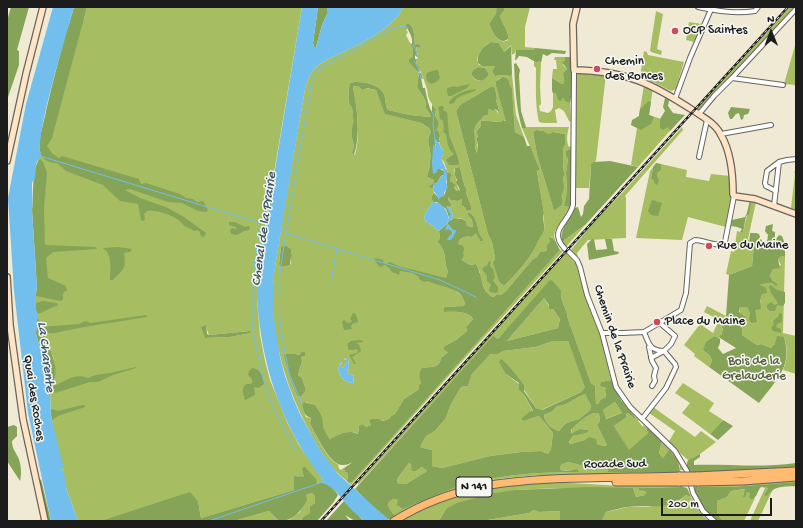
<!DOCTYPE html>
<html>
<head>
<meta charset="utf-8">
<style>
  body { margin:0 }
  #map { position:relative; width:803px; height:528px; overflow:hidden; background:#f0ead5; font-family:"Gochi Hand",sans-serif }
  canvas { display:block }
  .frame { position:absolute; inset:0; border:8px solid #1c1c1c; pointer-events:none }
  .north { position:absolute; left:751px; top:12px; width:40px; height:40px; -webkit-text-stroke:3px #f6f6f2; paint-order:stroke; rotate:359deg; font-size:11px; font-weight:700; line-height:16px; text-align:center; color:#1c1c1c }
  .north::after { content:''; display:block; margin:auto; width:14px; height:18px; background:#1c1c1c; clip-path:polygon(50% 0,100% 100%,50% 72%,0 100%) }
  .scale { position:absolute; left:661px; top:498px; width:111px; height:18px; box-sizing:border-box; border:2px solid #1c1c1c; border-top:0; padding-left:5px; font-size:12px; line-height:14px; white-space:nowrap; color:#1c1c1c; -webkit-text-stroke:3px #f6f6f2; paint-order:stroke }
</style>
</head>
<body>
<div id="map">
<canvas width="803" height="528"></canvas>
<div class="frame"></div>
<div class="north">N</div>
<div class="scale">200 m</div>
</div>
<script>
const c = document.querySelector('canvas').getContext('2d');
c.lineJoin = 'round';
function paint(path, color) { c.fillStyle = color; c.fill(path, 'evenodd'); }
function stroke(path, color, width, dash) { c.strokeStyle = color; c.lineWidth = width; c.lineCap = dash ? 'butt' : 'round'; c.setLineDash(dash || []); c.stroke(path); }
function write(font, color, halo, rows, align = 'center') {
  c.font = font + ' "Gochi Hand",sans-serif'; c.lineWidth = 3; c.setLineDash([]); c.textBaseline = 'middle'; c.strokeStyle = halo; c.fillStyle = color; for (const [text, x, y, turn = 0] of rows) {
    c.save(); c.translate(x, y); c.rotate((+turn || 0) * Math.PI / 180); c.textAlign = isNaN(turn) ? turn : align; if (halo) c.strokeText(text, 0, 0); c.fillText(text, 0, 0); c.restore();
  }
}
paint(new Path2D(`
  M 87,7 L 302,7 L 265,226 L 260,260 L 257,300 L 260,335 L 265,361 L 270,380 L 287,422 L 299,445 L 323,480 L 322,483 C 313,483 304,477 295,476 L 294,490 L 201,518 L 198,501 L 190,493 L 100,521 L 78,521 L 67,491 L 51,416 L 50,391 L 55,381 L 54,359 L 41,331 L 41,322 L 37,317 L 36,310 L 36,293 L 37,288 L 35,178 L 50,94 L 67,26 L 84,18 ZM 207,326 L 207,330 L 209,335 L 249,331 L 251,333 L 230,337 L 205,338 ZM 251,378 L 263,379 L 265,383 L 254,387 L 243,398 L 246,384 L 252,383 Z
  M 403,7 L 497,7 L 497,14 L 489,24 C 492,32 499,46 508,40 C 509,31 502,24 500,16 L 504,11 L 504,7 L 530,7 L 525,27 L 525,47 L 535,48 L 533,50 L 516,50 L 515,53 L 512,55 L 511,45 L 504,52 L 499,43 L 491,42 C 484,45 478,53 477,60 L 479,65 L 487,66 L 495,66 L 492,72 L 495,76 L 502,75 L 511,76 L 512,74 L 516,115 L 524,137 L 515,132 L 512,88 L 506,78 C 502,77 499,78 496,81 L 496,86 L 507,121 L 504,120 L 501,122 C 499,122 483,120 481,121 L 481,126 L 476,132 L 478,136 L 476,139 L 478,143 L 477,145 L 478,155 C 473,144 470,118 488,115 L 487,110 L 491,109 L 493,110 L 495,109 L 499,114 L 500,113 L 496,100 L 497,98 L 495,88 L 492,86 L 460,105 L 456,111 L 488,234 L 492,242 L 495,258 L 494,263 L 499,282 L 504,286 C 517,273 531,258 538,242 C 539,238 543,235 544,231 C 546,225 542,219 544,213 L 537,171 L 540,170 L 522,128 L 525,129 L 526,127 L 569,127 C 567,133 566,142 569,147 L 571,146 L 571,150 L 569,149 L 566,151 L 566,156 L 568,159 L 566,172 L 567,193 L 564,206 L 570,207 L 555,231 L 554,236 L 557,246 L 554,240 L 551,237 L 548,237 L 550,241 L 546,246 L 547,250 L 543,252 L 540,252 L 537,257 L 533,259 L 506,291 L 501,295 L 498,294 L 493,297 C 486,294 485,288 481,281 L 472,283 L 473,287 L 471,290 L 469,286 L 461,283 L 459,281 L 462,280 L 462,277 L 480,273 L 476,264 L 470,265 L 462,260 L 464,256 L 462,252 L 465,250 L 463,245 L 459,245 L 457,242 L 464,236 L 472,237 L 476,232 L 480,241 L 482,241 L 483,239 C 476,232 480,219 469,212 L 467,214 L 472,220 L 473,227 L 467,226 L 466,221 C 460,217 457,218 451,221 L 453,214 L 449,207 L 452,205 L 448,200 L 449,197 L 452,200 L 458,201 L 462,199 L 461,205 L 466,208 L 466,210 L 468,211 L 471,210 L 471,206 L 466,193 L 467,190 C 463,184 462,175 460,167 L 455,168 L 454,170 L 458,188 L 460,190 L 459,192 L 454,187 L 455,185 L 450,181 L 450,177 L 452,175 L 451,173 L 448,173 L 444,162 L 441,159 L 441,157 L 444,155 L 444,151 C 440,148 438,141 440,136 L 438,132 L 436,132 L 436,129 L 439,123 L 435,115 L 436,109 L 432,105 L 432,104 C 426,95 429,94 426,86 C 424,80 420,68 416,63 L 418,57 L 416,47 L 420,48 L 421,47 L 418,43 L 415,45 C 414,37 415,27 408,23 L 406,24 L 405,29 L 408,32 L 406,35 L 413,49 L 413,56 L 409,59 L 409,61 L 419,73 L 417,87 C 421,95 427,98 426,108 L 431,116 L 429,117 L 410,115 L 388,110 C 385,105 386,100 384,94 C 380,84 359,80 350,83 C 349,84 348,100 349,102 C 349,105 351,106 352,108 C 353,113 352,116 355,121 C 351,127 351,140 354,146 L 352,152 L 353,155 L 355,155 C 361,133 357,109 353,87 L 354,86 L 358,86 L 362,90 L 366,88 L 376,90 L 386,114 L 421,123 L 429,128 L 431,132 C 426,139 429,143 430,151 C 431,155 430,160 430,164 C 430,169 427,173 427,177 L 434,180 L 434,183 L 430,186 L 433,188 L 434,193 L 431,197 L 433,202 L 426,212 L 424,218 L 426,221 L 439,231 L 440,238 L 437,242 C 448,250 443,262 448,271 L 446,279 C 449,282 452,287 455,290 C 461,296 463,295 465,304 L 463,306 L 445,307 L 443,309 L 444,312 C 453,312 467,310 473,319 L 466,327 L 467,331 L 456,340 L 443,347 L 444,350 L 449,351 L 441,358 C 439,369 432,366 422,368 L 420,379 L 421,383 L 419,385 L 419,389 L 404,399 L 395,414 L 391,416 L 389,419 L 381,421 L 379,419 L 371,419 L 369,421 L 371,425 L 366,427 L 363,424 C 359,427 357,429 359,434 C 348,429 339,434 330,439 L 324,432 L 320,414 L 318,411 L 316,405 L 305,402 L 302,405 L 306,417 L 311,418 L 310,424 C 317,436 326,459 339,465 L 338,466 L 340,470 L 344,468 L 345,472 L 348,473 L 347,481 C 329,468 318,447 308,428 C 283,382 266,320 275,267 C 278,249 281,230 284,211 C 291,170 298,130 305,89 C 307,81 310,73 316,67 C 322,62 330,58 337,55 C 359,44 393,30 403,7 ZM 478,67 L 485,68 L 489,74 C 485,83 475,83 471,74 L 473,70 ZM 536,130 L 544,131 L 548,134 L 553,132 L 565,134 L 565,145 L 563,149 C 565,157 561,166 565,174 L 563,178 C 564,187 560,194 563,200 L 562,205 L 554,211 L 537,155 L 533,132 ZM 283,246 L 287,246 L 291,249 L 292,256 L 290,260 L 291,263 L 290,265 L 283,267 L 280,266 L 279,263 L 281,247 ZM 301,352 L 304,352 L 305,356 L 301,357 L 302,361 L 298,375 L 302,378 L 306,390 L 301,397 L 297,396 L 289,376 L 285,355 L 296,354 L 301,355 ZM 345,358 L 348,358 L 349,367 L 347,370 L 348,373 L 354,376 L 353,383 C 345,383 340,377 338,370 L 340,362 L 342,362 L 340,366 L 343,368 L 347,362 L 347,360 L 344,359 Z
  M 790,7 L 794,7 L 700,110 L 696,110 Z
  M 656,11 L 663,14 L 657,49 L 662,51 L 661,55 L 651,52 L 650,50 Z
  M 689,22 L 702,24 L 694,42 L 686,40 Z
  M 796,42 L 796,85 L 784,84 Z
  M 644,51 L 647,52 L 648,55 L 684,62 L 676,89 L 671,91 L 655,83 L 640,77 Z
  M 555,57 L 565,57 L 564,58 L 565,61 L 563,65 L 567,69 L 563,73 L 564,83 L 562,84 L 552,78 L 553,69 L 557,69 L 556,60 L 554,60 Z
  M 534,61 L 537,63 L 539,61 L 541,63 L 540,86 L 541,104 L 539,106 L 540,111 L 548,113 L 551,111 L 553,107 L 553,93 L 556,93 C 561,96 565,101 570,103 L 571,122 L 569,121 L 564,111 L 559,108 L 555,110 L 557,123 L 543,123 L 539,122 C 535,105 536,86 536,68 L 534,66 Z
  M 579,71 L 606,74 L 596,161 L 591,165 L 589,188 L 575,188 L 576,73 Z
  M 644,85 L 653,88 L 649,115 L 676,124 L 638,167 L 631,165 Z
  M 682,127 L 683,130 L 625,196 L 626,198 L 626,238 L 588,240 L 577,253 L 578,258 L 570,251 L 597,218 L 622,193 Z
  M 661,164 L 687,170 L 686,177 L 709,181 L 711,174 L 730,176 C 734,191 729,211 726,227 L 688,217 L 682,240 L 636,238 L 650,171 L 653,167 L 651,178 L 657,177 L 657,173 L 661,170 Z
  M 794,171 L 796,172 L 796,210 L 791,208 L 795,174 Z
  M 750,200 L 756,202 L 748,239 L 754,245 L 752,266 L 729,275 L 726,274 L 731,251 L 734,252 L 737,231 L 743,233 Z
  M 586,224 L 566,247 L 562,242 Z
  M 560,250 L 563,251 L 455,369 L 351,485 L 349,483 L 352,482 Z
  M 566,252 L 576,264 L 585,296 L 601,338 L 611,380 L 601,382 L 601,386 L 606,388 L 605,391 L 606,397 L 600,400 L 598,404 L 596,404 L 595,386 L 591,383 L 568,319 C 567,307 560,303 561,290 L 553,281 L 498,339 L 493,337 L 358,485 L 358,482 Z
  M 782,256 L 785,257 L 783,333 L 796,336 L 796,374 L 783,370 C 788,358 788,349 784,337 L 771,348 L 761,344 L 757,345 L 742,335 C 743,325 738,318 740,307 L 747,307 L 750,314 C 761,306 764,297 759,286 L 762,284 L 772,283 L 775,285 L 778,284 L 773,281 L 770,276 L 773,269 L 781,265 L 778,259 Z
  M 544,298 L 549,306 L 549,308 L 550,310 L 553,309 L 560,319 L 558,328 L 507,341 Z
  M 707,306 L 726,316 L 734,319 L 732,328 L 722,328 L 722,334 L 719,336 L 720,339 L 715,336 L 703,350 L 710,356 L 712,361 L 709,367 L 694,356 L 695,354 L 684,345 L 700,324 L 713,333 L 719,320 L 704,312 Z
  M 553,341 L 568,341 L 585,384 L 585,387 L 581,392 L 541,410 L 536,408 L 508,365 L 506,374 L 519,384 L 518,389 L 525,396 L 533,412 L 524,421 L 539,416 L 553,433 L 551,449 L 548,454 L 541,451 L 521,452 L 490,456 L 442,468 L 432,466 L 432,450 L 420,447 L 426,436 L 435,431 L 446,418 L 450,406 L 461,387 L 468,386 L 472,374 L 490,353 L 498,354 L 503,351 L 536,347 Z
  M 683,383 L 714,403 L 709,411 L 723,420 L 710,434 L 682,413 L 690,403 L 675,393 Z
  M 585,394 L 591,406 L 590,410 L 579,419 L 572,421 L 565,424 L 559,431 C 552,429 544,422 544,415 L 553,411 L 557,406 C 567,406 575,398 585,394 Z
  M 615,402 L 622,413 L 605,419 L 603,410 Z
  M 653,407 L 695,437 L 701,431 L 716,442 L 700,454 L 688,460 L 668,443 L 675,431 L 649,413 Z
  M 594,413 L 599,413 L 600,421 L 597,425 L 607,445 L 604,446 L 585,440 L 570,444 L 569,443 L 573,436 L 587,433 L 589,430 L 580,429 L 571,435 C 571,423 585,417 594,413 Z
  M 626,413 L 628,413 L 635,418 L 635,417 L 639,420 L 638,421 L 643,427 L 643,425 L 648,428 L 646,429 L 648,433 L 629,451 L 614,426 L 627,417 Z
  M 662,441 C 670,450 679,458 683,470 L 680,470 L 680,466 L 669,451 L 663,458 L 659,453 Z
  M 568,462 L 588,467 L 608,466 L 608,472 L 680,472 L 680,473 C 647,474 615,474 582,474 C 546,475 508,475 473,484 C 445,491 420,502 395,516 L 389,508 L 388,503 L 393,499 L 398,500 L 403,509 C 426,498 450,488 475,482 C 509,474 544,472 579,472 L 567,470 L 563,471 L 560,469 L 561,465 Z
  M 409,463 L 416,471 L 422,467 L 427,471 L 406,484 L 398,484 L 397,479 Z
  M 796,481 L 796,482 L 787,483 L 732,487 L 695,487 L 696,486 L 748,484 Z
  M 553,482 L 623,486 L 683,486 L 683,487 L 639,488 L 641,491 L 646,492 L 645,495 L 636,497 L 633,488 L 557,488 L 514,490 L 446,509 L 439,521 L 402,520 L 404,518 C 436,503 468,491 504,485 C 520,483 537,483 553,482 Z
  M 765,488 L 768,488 L 765,493 L 773,489 L 758,521 L 750,521 Z
  M 746,489 L 743,495 L 747,492 L 750,494 L 752,500 L 755,498 L 744,521 L 723,521 L 717,514 L 717,501 L 727,497 L 731,491 Z
  M 312,493 L 315,496 L 315,503 L 310,513 L 303,517 L 301,521 L 288,521 L 300,512 L 306,495 Z
  M 686,495 L 691,497 L 701,514 L 709,521 L 602,521 L 606,512 L 628,507 L 649,507 L 680,501 Z
  M 534,510 L 540,512 L 560,511 L 560,521 L 482,521 L 529,513 Z
  M 269,511 L 279,521 L 234,521 Z`), '#a7bd62');
paint(new Path2D(`
  M 11,7 L 29,7 L 17,50 L 19,51 L 19,65 L 7,100 L 7,21 Z
  M 74,7 L 87,7 L 52,138 L 47,146 L 52,153 L 59,158 L 62,156 L 139,179 L 141,184 L 146,183 L 180,194 L 186,198 L 193,199 L 197,202 L 203,201 L 208,210 L 206,212 L 198,211 L 182,203 L 168,202 L 130,189 L 125,190 L 140,198 L 166,207 L 184,217 L 206,233 L 203,238 L 200,234 L 200,232 L 197,230 L 195,231 L 184,226 C 180,217 157,209 147,211 L 144,214 L 145,218 L 144,221 L 141,220 L 138,204 L 120,201 L 103,185 L 66,171 L 57,163 C 49,163 41,160 40,150 C 38,138 44,123 46,111 C 54,76 64,41 74,7 Z
  M 318,7 L 327,7 L 327,14 L 322,25 L 316,47 L 314,47 L 313,43 Z
  M 497,7 L 504,7 L 504,11 L 500,16 C 502,24 509,31 508,39 C 499,46 492,32 489,24 L 496,14 Z
  M 408,23 C 415,27 414,37 415,45 L 418,43 L 421,47 L 420,48 L 416,47 L 416,48 L 418,58 L 415,55 L 415,59 L 417,59 L 416,63 L 419,67 L 420,71 L 418,72 L 409,62 L 409,59 L 413,56 L 413,49 L 410,43 L 412,44 C 413,38 410,33 407,28 L 406,30 L 405,29 L 406,24 Z
  M 491,42 L 499,43 L 504,52 L 511,46 L 512,74 L 511,76 L 502,75 L 495,76 L 492,72 L 495,66 L 482,66 L 478,63 C 476,54 483,46 491,42 Z
  M 535,48 L 566,51 L 565,54 L 552,53 L 547,56 L 543,54 L 541,63 L 539,61 L 537,63 L 527,57 L 519,56 L 516,60 L 515,60 L 516,50 L 533,50 Z
  M 565,57 L 571,57 L 572,92 L 570,103 L 565,101 L 563,98 L 561,101 L 558,100 L 556,93 L 553,93 L 552,91 L 552,78 L 562,84 L 564,83 L 563,73 L 567,69 L 562,62 L 565,61 L 564,58 Z
  M 516,63 L 520,70 L 519,75 L 521,111 L 526,127 L 525,129 L 522,128 C 516,108 515,85 514,64 Z
  M 478,67 L 485,68 L 489,74 C 485,83 476,83 471,74 L 473,70 Z
  M 435,70 L 438,70 L 440,78 L 436,82 L 431,84 L 427,81 L 426,76 L 427,73 Z
  M 419,73 L 421,73 L 423,79 L 421,78 L 423,88 L 425,88 C 426,94 429,108 432,112 L 432,105 L 436,109 L 435,115 L 439,123 L 436,131 L 438,131 L 440,136 L 439,139 L 440,142 L 437,142 L 436,139 L 432,165 L 444,171 L 444,175 L 441,176 L 437,183 L 434,184 L 433,188 L 431,188 L 429,186 L 434,183 L 434,180 L 427,177 C 427,173 430,169 430,164 C 430,160 431,155 430,151 C 429,143 426,140 431,132 L 429,128 L 421,123 L 385,114 L 376,90 L 367,88 L 362,90 L 358,86 L 354,86 L 353,87 C 357,109 361,133 354,155 L 353,155 L 352,152 L 354,146 C 351,139 351,127 354,121 C 352,116 353,113 352,108 C 351,106 349,105 349,102 C 348,100 349,84 350,83 C 359,80 380,84 384,94 C 386,100 385,105 388,110 L 410,115 L 429,117 L 431,116 L 426,108 C 427,98 421,95 417,87 Z
  M 503,77 L 506,78 L 509,81 L 509,83 L 512,88 L 515,132 L 524,137 L 527,146 L 530,146 L 540,170 L 537,171 L 544,213 C 541,219 546,225 544,231 C 543,235 539,238 538,242 C 531,258 517,273 504,286 L 499,282 L 493,263 L 495,258 L 492,242 L 488,234 L 456,111 L 460,105 L 492,86 L 495,88 L 497,98 L 496,100 L 500,113 L 499,114 L 498,111 L 495,109 L 493,111 L 490,109 L 488,110 L 488,115 L 484,116 C 474,125 474,128 475,141 C 475,146 475,149 477,153 L 478,143 L 476,139 L 478,136 L 476,132 L 481,126 L 481,121 C 483,120 499,122 501,122 L 503,120 L 506,121 L 496,86 L 496,81 Z
  M 470,84 L 467,88 L 451,96 L 448,96 L 447,92 L 447,88 L 455,86 L 456,87 Z
  M 476,89 L 475,91 L 461,96 L 456,99 L 454,103 L 450,104 L 449,102 C 455,93 467,90 476,89 Z
  M 665,98 L 669,100 L 668,106 L 673,113 L 685,115 L 670,131 L 668,127 L 663,130 L 660,128 L 660,119 L 665,111 L 663,107 Z
  M 649,101 L 651,102 L 649,115 L 654,117 L 651,124 L 641,130 L 631,125 L 632,120 L 639,116 L 640,109 Z
  M 440,106 L 442,106 L 444,107 L 443,110 L 447,112 L 449,135 L 458,158 L 459,164 L 458,165 L 449,165 L 446,160 L 454,154 C 448,150 447,141 446,134 L 443,132 L 444,129 L 443,121 L 440,119 C 439,115 440,111 438,108 Z
  M 731,107 L 750,109 L 748,114 L 744,115 L 743,119 L 741,120 L 739,113 L 736,114 L 732,119 L 730,119 L 728,113 Z
  M 536,130 L 544,131 L 548,134 L 553,132 L 565,134 L 565,145 L 563,149 C 565,157 561,166 565,174 L 563,178 C 563,181 564,185 564,188 C 563,193 560,195 563,200 L 562,205 L 554,211 L 537,155 L 533,132 Z
  M 569,149 L 571,150 L 571,203 L 570,207 L 564,206 L 567,192 L 566,172 L 568,159 L 566,156 L 566,151 Z
  M 40,159 L 43,162 L 47,172 L 44,209 L 45,245 L 96,247 L 97,249 L 53,252 L 46,258 L 48,278 L 66,286 L 67,291 L 65,291 L 63,294 L 63,299 L 61,301 L 36,296 L 37,288 L 32,210 C 34,198 31,168 40,159 Z
  M 610,161 L 638,167 L 586,224 L 562,242 C 559,230 570,218 575,208 L 578,207 L 581,217 L 583,214 L 584,206 L 589,199 L 591,164 L 594,162 Z
  M 656,163 L 661,164 L 661,170 L 657,173 L 657,177 L 659,180 L 657,185 L 655,184 L 654,180 L 651,178 L 653,167 Z
  M 460,167 C 462,175 463,184 467,190 L 466,193 L 471,206 L 471,210 L 468,211 L 466,210 L 466,208 L 461,205 L 462,199 L 458,201 L 451,200 L 449,197 L 448,200 L 452,205 L 449,207 L 447,206 L 450,213 L 450,220 L 446,209 L 437,202 L 433,202 L 431,197 L 434,193 L 438,197 L 444,196 C 444,194 446,192 446,190 C 448,186 446,174 446,169 L 448,173 L 451,173 L 452,176 L 450,177 L 450,181 L 456,185 L 454,187 L 456,190 L 459,191 L 460,190 L 456,182 L 457,180 C 455,176 454,173 455,168 Z
  M 652,200 L 662,203 L 658,216 L 651,215 L 648,211 Z
  M 750,200 L 751,204 L 749,214 L 746,216 L 743,233 L 740,232 L 742,229 L 737,227 L 731,226 L 732,220 L 745,217 L 747,213 Z
  M 469,212 C 480,219 476,232 483,239 L 483,241 L 480,241 L 476,233 L 472,237 C 466,236 462,236 458,242 L 459,245 L 463,245 L 465,250 L 463,252 L 464,256 L 462,260 L 470,265 L 476,264 C 482,275 481,292 493,297 L 498,294 L 501,295 L 506,291 L 533,259 L 537,257 L 540,252 L 543,252 L 547,250 L 546,246 L 550,241 L 548,237 C 555,237 557,245 560,250 L 352,482 L 349,483 L 347,481 L 348,473 L 345,472 L 344,468 L 353,462 C 350,463 347,465 344,465 C 330,467 316,434 310,424 L 311,418 C 304,416 304,411 302,405 L 304,402 L 316,405 C 317,409 319,411 320,413 C 325,423 320,427 330,439 C 339,434 348,429 358,434 L 359,426 L 363,424 L 366,427 L 371,425 L 369,421 L 371,419 L 379,419 L 382,421 L 389,419 L 391,416 L 395,414 L 404,399 L 419,389 L 419,385 L 421,383 C 419,378 419,372 422,368 C 432,366 439,369 441,358 L 448,352 L 444,350 L 443,347 L 456,340 L 467,331 L 466,327 L 473,319 C 467,310 453,312 444,312 L 443,309 L 445,307 L 463,306 L 465,304 C 462,286 441,288 428,281 L 424,282 L 419,279 L 419,277 L 413,273 L 400,271 L 399,275 L 392,272 L 389,268 L 385,265 L 380,267 L 374,260 L 375,258 L 383,260 L 384,263 L 386,264 L 390,262 L 398,266 L 446,278 L 448,271 C 443,262 448,250 437,242 L 440,238 L 439,231 L 447,224 L 448,225 L 446,228 L 449,229 L 452,231 L 453,239 L 453,230 L 447,223 C 451,218 460,217 466,221 L 467,226 L 473,227 L 472,220 L 467,214 Z
  M 229,222 L 235,222 L 245,227 L 248,226 L 250,227 L 249,230 L 244,231 L 237,235 L 231,234 L 230,230 L 232,228 L 236,229 L 236,227 L 229,225 Z
  M 773,224 L 772,231 L 775,232 L 775,237 L 770,242 L 773,243 L 779,235 L 782,236 L 785,244 L 785,257 L 782,256 L 778,259 L 780,268 L 773,269 L 770,276 L 773,281 L 778,284 L 776,286 L 772,283 L 762,284 L 760,285 L 766,288 L 767,293 L 762,294 L 760,302 L 761,309 L 755,310 L 757,322 L 752,323 L 749,320 L 750,314 L 747,307 L 740,307 L 739,312 L 745,317 L 744,320 L 739,321 L 742,329 L 742,335 L 757,345 L 761,344 L 771,348 L 775,344 L 777,336 L 784,337 C 793,367 776,380 759,403 L 709,367 L 712,361 L 710,356 L 703,350 L 706,342 L 715,336 L 720,339 L 720,343 L 718,348 L 723,354 L 736,348 L 720,338 L 719,336 L 722,334 L 723,323 L 727,324 L 731,327 L 734,319 L 726,316 L 729,275 L 752,266 L 754,245 L 749,244 L 750,233 L 756,233 L 759,234 L 760,237 L 758,240 L 759,241 L 761,239 L 763,242 L 767,242 L 768,235 L 765,231 L 766,226 Z
  M 592,239 L 594,239 L 596,250 L 607,249 L 605,239 L 612,239 L 614,251 L 619,252 L 618,254 L 589,260 L 587,244 Z
  M 283,246 L 287,246 L 291,249 L 292,256 L 290,260 L 290,265 L 283,267 L 280,266 L 279,264 L 281,247 Z
  M 118,247 L 132,249 L 130,252 L 124,253 C 126,269 124,269 113,280 L 110,280 C 110,269 113,255 103,248 Z
  M 491,261 L 490,266 L 493,269 L 495,277 L 493,281 L 498,287 L 498,292 L 495,293 L 490,292 L 489,290 L 491,285 L 487,281 L 487,276 L 482,269 L 484,267 L 488,265 L 488,262 Z
  M 550,280 L 553,281 L 561,290 C 560,303 567,307 568,319 L 591,383 L 595,386 L 596,404 L 598,404 L 600,400 L 606,397 L 605,390 L 606,388 L 600,386 L 601,382 L 611,380 L 621,400 L 635,417 L 635,419 L 628,413 L 626,413 L 627,417 L 614,426 L 629,450 L 648,433 L 646,429 L 648,428 L 662,441 L 659,453 L 663,458 L 669,450 C 675,456 680,463 680,472 L 608,472 L 608,466 L 588,467 L 568,462 L 561,465 L 560,469 L 563,471 C 568,470 572,471 577,469 L 579,472 C 545,472 509,474 475,482 C 450,488 426,499 403,509 L 397,505 L 398,500 L 393,499 L 388,503 L 389,508 L 395,516 L 389,520 L 372,506 L 355,489 L 493,336 L 498,339 ZM 544,298 L 549,305 L 549,308 L 550,310 L 553,309 L 560,319 L 558,328 L 507,341 ZM 553,341 L 568,341 L 585,387 L 581,392 L 542,410 L 536,408 L 524,391 L 524,385 L 508,365 L 501,359 L 499,362 L 506,374 L 519,383 L 518,389 L 525,396 L 533,411 L 529,412 L 521,419 L 524,421 L 539,416 L 553,433 L 551,449 L 548,454 L 541,451 L 521,452 L 490,456 L 442,468 L 432,466 L 432,450 L 420,447 L 426,436 L 435,431 L 446,418 L 450,406 L 461,387 L 468,386 L 472,374 L 490,354 L 498,354 L 503,351 L 536,347 ZM 585,394 L 591,406 L 590,410 L 579,419 L 572,421 L 565,424 L 559,431 C 552,429 544,422 544,415 L 553,411 L 557,406 C 567,406 575,398 585,394 ZM 615,402 L 622,413 L 606,419 L 603,410 ZM 594,413 L 599,413 L 600,421 L 597,425 L 607,445 L 604,446 L 597,444 L 596,439 L 589,437 L 585,440 L 570,444 L 569,442 L 573,436 L 587,433 L 589,430 L 580,429 L 571,434 L 571,430 C 578,422 584,417 594,413 ZM 409,463 L 411,465 L 412,471 L 416,471 L 422,467 L 427,471 L 406,484 L 398,484 L 397,479 Z
  M 770,285 L 777,290 L 785,292 L 785,303 L 783,306 L 777,305 L 775,311 L 770,311 L 767,308 L 767,305 L 771,302 L 775,305 L 778,303 L 771,293 L 769,287 Z
  M 43,301 L 57,303 L 58,305 L 57,306 C 50,307 45,312 38,314 L 36,310 L 36,303 Z
  M 353,313 L 356,314 L 358,322 L 352,324 L 351,327 L 352,329 L 344,330 L 342,322 L 344,320 L 348,323 L 351,322 L 352,321 L 350,319 Z
  M 779,313 L 782,314 L 782,322 L 777,324 L 776,327 L 781,329 L 781,333 L 773,331 L 771,328 L 774,324 L 773,321 L 779,316 Z
  M 146,315 L 147,317 C 116,322 85,326 55,333 C 50,334 47,332 43,334 C 51,354 60,364 53,386 C 65,382 74,372 88,378 L 95,375 L 110,373 L 136,367 L 136,368 L 113,375 L 98,382 L 90,382 L 55,393 L 52,387 L 50,391 L 46,383 L 48,375 L 36,334 L 37,317 L 41,322 L 41,327 L 79,324 L 86,321 L 90,323 Z
  M 206,325 L 207,334 L 209,335 L 250,331 L 251,333 L 230,337 L 205,338 L 201,327 Z
  M 360,340 L 363,341 L 363,342 L 355,343 L 359,344 L 361,351 L 352,357 L 356,364 L 354,364 L 349,355 L 357,353 L 358,350 L 356,349 L 354,350 L 348,350 L 348,346 L 347,344 L 351,341 Z
  M 301,352 L 305,352 L 305,356 L 301,357 L 302,361 L 298,375 L 302,378 L 306,390 L 301,397 L 297,396 L 289,376 L 284,354 L 296,354 L 300,355 Z
  M 252,368 C 261,369 262,376 265,383 L 259,388 L 254,387 L 255,395 L 245,400 C 242,395 242,387 246,384 L 252,383 L 251,378 L 248,375 L 249,371 Z
  M 82,405 L 85,405 L 85,407 L 58,416 L 52,420 L 51,410 L 52,409 L 58,411 Z
  M 723,420 L 733,426 L 718,440 L 710,434 Z
  M 14,425 L 17,427 L 17,436 L 12,441 C 12,448 15,451 18,457 C 21,463 22,474 20,481 L 7,461 L 7,427 Z
  M 700,454 L 700,457 L 694,461 L 694,465 C 728,464 762,468 796,463 L 796,467 C 761,471 726,472 691,473 L 688,471 L 686,466 L 688,460 Z
  M 305,467 L 316,479 L 317,483 C 326,481 334,488 338,495 L 333,503 L 317,521 L 301,521 L 303,517 L 310,513 L 310,507 L 315,503 L 315,496 L 312,493 L 306,495 L 307,500 C 300,512 294,521 279,521 L 269,511 L 234,521 L 100,521 L 190,492 L 198,501 L 201,518 L 294,490 L 294,476 L 304,477 L 302,468 Z
  M 41,479 L 51,521 L 47,521 L 39,482 Z
  M 796,482 L 796,486 C 783,487 775,485 767,496 L 764,495 L 768,488 L 761,487 C 757,491 758,496 752,500 L 749,497 L 750,494 L 747,492 L 745,497 L 743,497 L 745,489 L 731,491 L 727,497 L 717,501 L 717,514 L 723,521 L 715,521 C 705,512 699,501 693,489 L 695,487 L 732,487 Z
  M 590,487 L 633,488 L 636,497 L 645,495 L 646,492 L 639,490 L 639,488 L 683,487 L 687,488 L 691,497 L 686,495 C 668,512 650,504 627,507 C 620,508 613,510 606,512 L 602,521 L 560,521 L 560,511 L 539,512 L 534,510 L 529,513 L 482,521 L 439,521 L 446,509 L 457,503 L 490,494 L 514,490 Z
  M 344,501 L 364,521 L 355,521 L 345,515 L 350,521 L 326,521 Z`), '#85a458');
paint(new Path2D(`
  M 53,7 L 74,7 C 68,29 34,138 41,154 C 40,157 39,159 37,162 C 35,167 36,173 35,178 C 33,183 33,179 32,184 C 32,193 33,201 32,210 L 37,288 L 36,293 L 36,310 L 38,314 L 36,334 L 48,375 L 46,383 L 50,391 L 51,416 L 63,465 L 62,469 L 64,473 L 67,491 L 78,521 L 51,521 L 28,413 L 14,291 L 8,198 L 26,104 Z
  M 302,7 L 318,7 L 313,43 L 314,47 L 316,47 L 322,25 L 327,14 L 327,7 L 403,7 C 393,30 359,44 337,55 C 330,58 322,62 316,67 C 310,73 307,81 305,89 L 275,267 L 273,286 L 274,318 L 280,357 L 285,376 L 293,398 L 301,416 L 322,453 L 338,474 L 390,521 L 364,521 C 362,517 358,516 355,513 C 344,504 336,486 322,483 L 323,480 C 281,425 262,368 257,299 C 256,286 258,273 260,260 Z
  M 435,139 L 439,143 L 441,148 L 444,151 L 444,155 L 441,157 L 441,159 C 445,165 449,175 446,182 L 448,187 L 444,193 L 444,196 L 442,196 L 438,200 L 438,197 L 433,190 L 434,184 L 437,183 L 441,176 L 444,175 L 444,171 L 442,169 L 438,169 L 436,173 L 433,174 L 432,165 L 433,146 L 436,145 L 434,142 Z
  M 433,202 C 442,202 448,211 449,220 L 450,213 L 446,207 L 449,207 L 453,214 L 451,221 L 448,221 L 447,223 L 453,230 L 456,230 L 456,232 L 451,240 L 447,240 L 449,236 L 453,233 L 449,229 L 444,231 L 448,225 L 447,224 L 439,231 L 426,221 L 424,218 L 426,212 Z
  M 348,357 L 349,367 L 347,370 L 348,373 L 354,376 L 353,383 C 345,383 340,377 338,370 L 340,362 L 342,361 L 340,366 L 343,368 L 347,362 L 346,359 L 344,359 Z`), '#72beec');
stroke(new Path2D(`
  M 413,44 L 417,53 L 415,56
  M 414,61 L 418,68 L 421,78
  M 313,78 L 318,71 L 321,68 L 391,29 L 405,26 L 408,28
  M 432,112 L 434,115 L 433,124 L 435,140
  M 40,156 L 260,223 L 252,284 L 252,323 L 255,341 L 263,379 L 271,402 L 295,450
  M 285,233 L 440,280 L 476,297
  M 331,282 L 337,249
  M 302,404 L 289,373 L 285,352 L 280,322 L 279,286 L 280,272 L 286,233 L 312,79 L 311,73
  M 209,521 L 323,482`), '#72beec', 1);
const street = new Path2D(`
  M 698,7 C 718,11 735,14 755,11 L 758,7
  M 732,78 L 783,85
  M 675,99 L 690,58 L 712,7
  M 699,114 L 714,96 L 732,78 L 796,9
  M 721,134 L 771,125
  M 699,157 L 707,120
  M 776,191 L 766,186 L 765,183 L 767,171 L 779,162
  M 774,206 L 779,162 L 787,160 L 796,159
  M 565,249 C 547,230 569,223 573,205 L 574,70
  M 569,252 L 577,260 L 580,267 L 587,295 L 602,333 L 616,387 L 630,407 L 675,451 L 687,471 L 693,493 L 703,511 L 714,521
  M 644,332 C 649,344 649,350 664,351 L 671,344 L 675,336 L 660,323
  M 602,333 L 623,333 L 644,332 L 681,310 L 686,293 L 690,243 L 695,240 C 705,240 716,248 725,242 L 734,196
  M 649,347 L 652,361 L 656,368 L 654,376 L 655,381 L 652,386
  M 642,419 L 666,388 L 676,367 L 675,364 L 664,351 L 651,358`);
const secondary = new Path2D(`
  M 577,7 L 573,24 L 574,70 C 627,71 651,83 694,111 C 703,117 716,124 721,135 C 731,152 733,175 733,194 L 734,196 L 755,199 L 796,214
  M 7,161 L 26,74 L 43,7
  M 7,277 L 10,325 L 23,419 L 45,521`);
const highway = new Path2D(`
  M 696,476 L 796,471
  M 616,482 L 680,482
  M 697,482 L 743,481 L 796,477
  M 394,521 C 454,483 518,479 586,478 C 618,477 649,477 680,476`);
stroke(street, '#66645d', 6);
stroke(secondary, '#66645d', 8);
stroke(highway, '#66645d', 9);
stroke(street, '#fff', 4);
stroke(secondary, '#ffe4c6', 5.5);
stroke(highway, '#febb71', 7);
const rail = new Path2D(`
  M 321,521 L 788,7`);
stroke(rail, '#1c1c1c', 2.5);
stroke(rail, '#f6f6f2', 1, [3]);
const highwayBridge = new Path2D(`
  M 680,476 L 696,476
  M 680,482 L 697,482`);
stroke(highwayBridge, '#66645d', 9, []);
stroke(highwayBridge, '#febb71', 7);
for (const [x, y, r, color] of [
  [675,31,4,"#d1495b"],
  [597,69,4,"#d1495b"],
  [709,246,4,"#d1495b"],
  [657,322,4,"#d1495b"]
]) { const dot = new Path2D(); dot.arc(x, y, r, 0, 2 * Math.PI); c.fillStyle = color; c.fill(dot); stroke(dot, '#f6f6f2', 1.5); }
for (const [x, y, w] of [
  [474,487,36]
]) { const box = new Path2D(); box.roundRect(x - w / 2, y - 10, w, 20, 3); c.fillStyle = '#f6f6f2'; c.fill(box); stroke(box, '#1c1c1c', 1); }
write('bold 12px', '#1c1c1c', null, [
  ["N 141",474,487]
]);
write('13px', '#1c1c1c', '#f6f6f2', [
  ["OCP Saintes",683,31],
  ["Chemin",605,62],
  ["des Ronces",605,77],
  ["Rue du Maine",717,246],
  ["Place du Maine",665,322]
], 'left');
write('13px', '#1c1c1c', '#f6f6f2', [
  ["Chemin de la Prairie",614,337,71],
  ["Quai des Roches",33,398,81],
  ["Rocade Sud",615,465,-1]
]);
write('13px', '#545c38', '#f6f6f2', [
  ["Bois de la",754,362],
  ["Grelauderie",754,377]
]);
write('italic 14px', '#3a5565', '#f6f6f2', [
  ["Chenal de la Prairie",265,229,-82],
  ["La Charente",45,357,83]
]);
</script>
</body>
</html>
